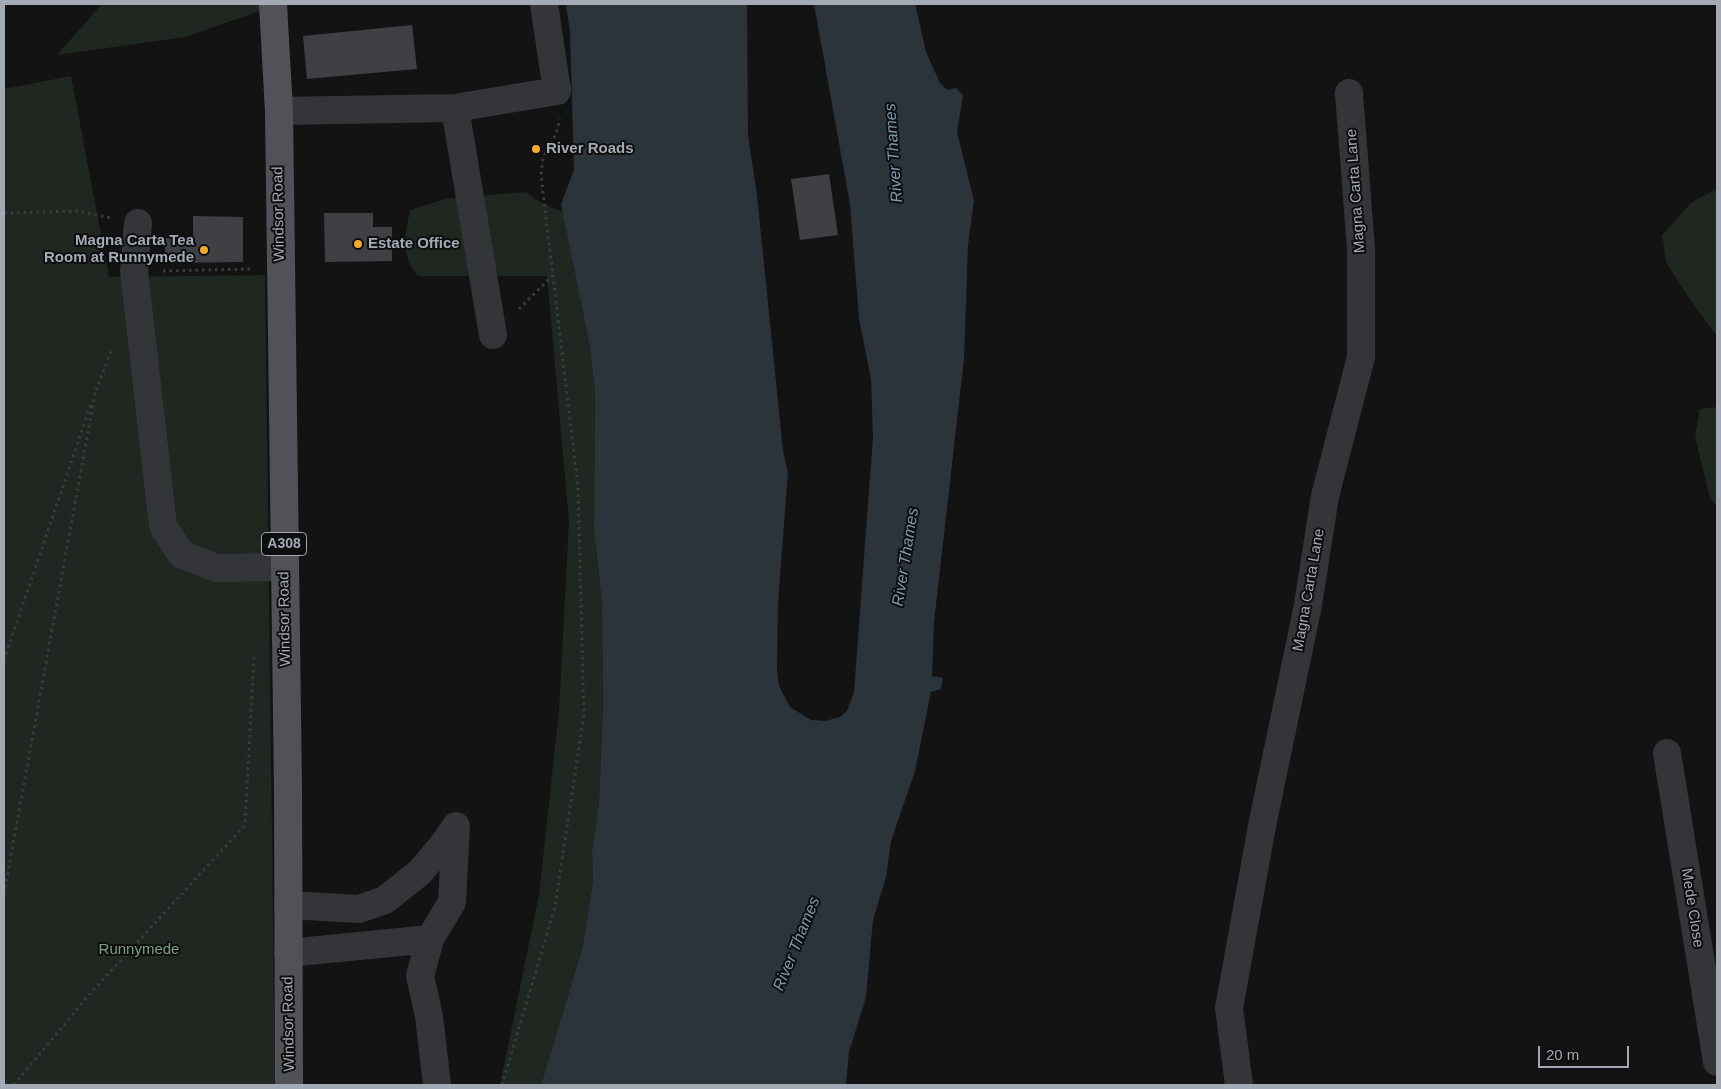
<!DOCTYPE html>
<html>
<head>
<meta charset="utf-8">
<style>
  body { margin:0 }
  #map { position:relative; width:1721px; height:1089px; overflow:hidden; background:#131314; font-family:Helvetica,sans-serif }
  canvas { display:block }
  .frame { position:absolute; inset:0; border:5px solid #a4aab5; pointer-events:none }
  .scale { position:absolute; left:1538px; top:1046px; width:91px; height:22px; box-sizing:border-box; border:2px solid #a4aab5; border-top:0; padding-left:6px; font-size:15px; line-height:18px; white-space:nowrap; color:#a4aab5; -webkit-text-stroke:4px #0e0e0f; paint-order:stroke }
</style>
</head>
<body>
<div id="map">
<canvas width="1721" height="1089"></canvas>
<div class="frame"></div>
<div class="scale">20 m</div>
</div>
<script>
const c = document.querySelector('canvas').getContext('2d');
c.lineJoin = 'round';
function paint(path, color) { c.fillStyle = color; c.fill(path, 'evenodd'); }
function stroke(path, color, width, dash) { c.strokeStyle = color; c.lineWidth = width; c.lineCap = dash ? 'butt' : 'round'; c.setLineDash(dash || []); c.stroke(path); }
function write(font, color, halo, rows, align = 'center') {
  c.font = font + ' Helvetica,sans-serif'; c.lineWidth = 4; c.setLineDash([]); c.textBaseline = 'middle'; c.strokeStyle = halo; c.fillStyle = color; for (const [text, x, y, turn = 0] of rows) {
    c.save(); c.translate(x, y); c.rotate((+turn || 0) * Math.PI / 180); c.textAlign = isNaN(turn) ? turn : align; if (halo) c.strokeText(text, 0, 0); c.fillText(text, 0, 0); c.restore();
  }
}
paint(new Path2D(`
  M 102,4 L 259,4 L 260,11 L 185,37 L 57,55 Z
  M 71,76 L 109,277 L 265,275 L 275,1085 L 4,1085 L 4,89 Z
  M 1717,189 L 1717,336 L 1691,301 L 1666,262 L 1662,235 L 1692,202 Z
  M 526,192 L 538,201 L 563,212 L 590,347 L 595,392 L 594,529 L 602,604 L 603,709 L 599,801 L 592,852 L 593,881 L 583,946 L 541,1085 L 500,1085 L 539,895 L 559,711 L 569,522 L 547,276 L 418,276 C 400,254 405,236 410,210 L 445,199 Z
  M 1717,407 L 1717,507 L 1710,498 L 1695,436 L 1700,409 Z`), '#1f2720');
paint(new Path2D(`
  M 566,4 L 747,4 L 748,135 L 757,195 L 783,451 L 788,472 L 778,603 L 777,669 L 779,686 L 790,707 L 811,720 L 825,721 L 840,717 L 847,711 L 854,692 L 873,437 L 871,379 L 859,319 L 850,204 L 814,4 L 915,4 L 926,52 L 940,83 L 947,90 L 956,88 L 963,95 L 957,132 L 974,201 L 968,245 L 964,359 L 934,622 L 932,676 L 943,678 L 941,689 L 931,692 L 915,771 L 891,841 L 886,877 L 873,920 L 866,997 L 849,1052 L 846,1085 L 541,1085 L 583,946 L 593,881 L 592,852 L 599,801 L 603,709 L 602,604 L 594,529 L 595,392 L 590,347 L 561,204 L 574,170 L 570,32 Z`), '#2b343a');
paint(new Path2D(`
  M 412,25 L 417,69 L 307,79 L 303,36 Z
  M 829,174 L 838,235 L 800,240 L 791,179 Z
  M 324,213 L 373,213 L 373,227 L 392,227 L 392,261 L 325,262 Z
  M 193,216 L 243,217 L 243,262 L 165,263 L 165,238 L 193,238 Z`), '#3f4044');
stroke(new Path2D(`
  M 4,213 L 77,211 L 111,218
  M 163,271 L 252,269
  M 519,309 L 553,275
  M 96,390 L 112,349
  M 4,660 L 92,401
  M 4,894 L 96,388
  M 14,1085 L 88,996 L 245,825 L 254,656
  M 502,1085 L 555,907 L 584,714 L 578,488 L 541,175 L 543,158 L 556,134 L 560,119`), '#3a3c40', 3, [2.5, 4]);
stroke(new Path2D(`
  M 455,108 L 493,335
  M 279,111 L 455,108 L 557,91 L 544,4
  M 138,223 L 134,271 L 163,526 L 181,554 L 216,568 L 284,567
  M 1667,753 L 1717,1062
  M 288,905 L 359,909 L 385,900 L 420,872 L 442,846 L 456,826
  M 288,953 L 430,939
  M 437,1085 L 429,1016 L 420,976 L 430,939 L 452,902 L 456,826
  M 1239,1085 L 1229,1008 L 1262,826 L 1308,605 L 1325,496 L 1361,357 L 1361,249 L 1349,93`), '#343539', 28);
stroke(new Path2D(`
  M 273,4 L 279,111 L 288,789 L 289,1085`), '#505258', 28);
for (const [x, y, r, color] of [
  [536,149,5,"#f2aa2d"],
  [358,244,5,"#f2aa2d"],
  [204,250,5,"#f2aa2d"]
]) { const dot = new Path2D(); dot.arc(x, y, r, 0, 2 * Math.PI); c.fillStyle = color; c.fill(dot); stroke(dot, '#0e0e0f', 2); }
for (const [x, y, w] of [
  [284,544,45]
]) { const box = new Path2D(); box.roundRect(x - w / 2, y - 11.5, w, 23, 4); c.fillStyle = '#0e0e0f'; c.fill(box); stroke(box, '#a4aab5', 1); }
write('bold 14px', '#a4aab5', null, [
  ["A308",284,544]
]);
write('bold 15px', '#a4aab5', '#0e0e0f', [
  ["River Roads",546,149],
  ["Magna Carta Tea",194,241,"right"],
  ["Room at Runnymede",194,258,"right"],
  ["Estate Office",368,244]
], 'left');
write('15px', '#a4aab5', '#0e0e0f', [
  ["Magna Carta Lane",1356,191,-94],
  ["Windsor Road",279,214,-91],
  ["Magna Carta Lane",1309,590,-80],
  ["Windsor Road",285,619,-91],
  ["Mede Close",1692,908,81],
  ["Windsor Road",289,1024,-91]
]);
write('15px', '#7ba07c', '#0e0e0f', [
  ["Runnymede",139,950]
]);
write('italic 16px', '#7a99b1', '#0e0e0f', [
  ["River Thames",894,153,-94],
  ["River Thames",906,557,-81],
  ["River Thames",797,944,-68]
]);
</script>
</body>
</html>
